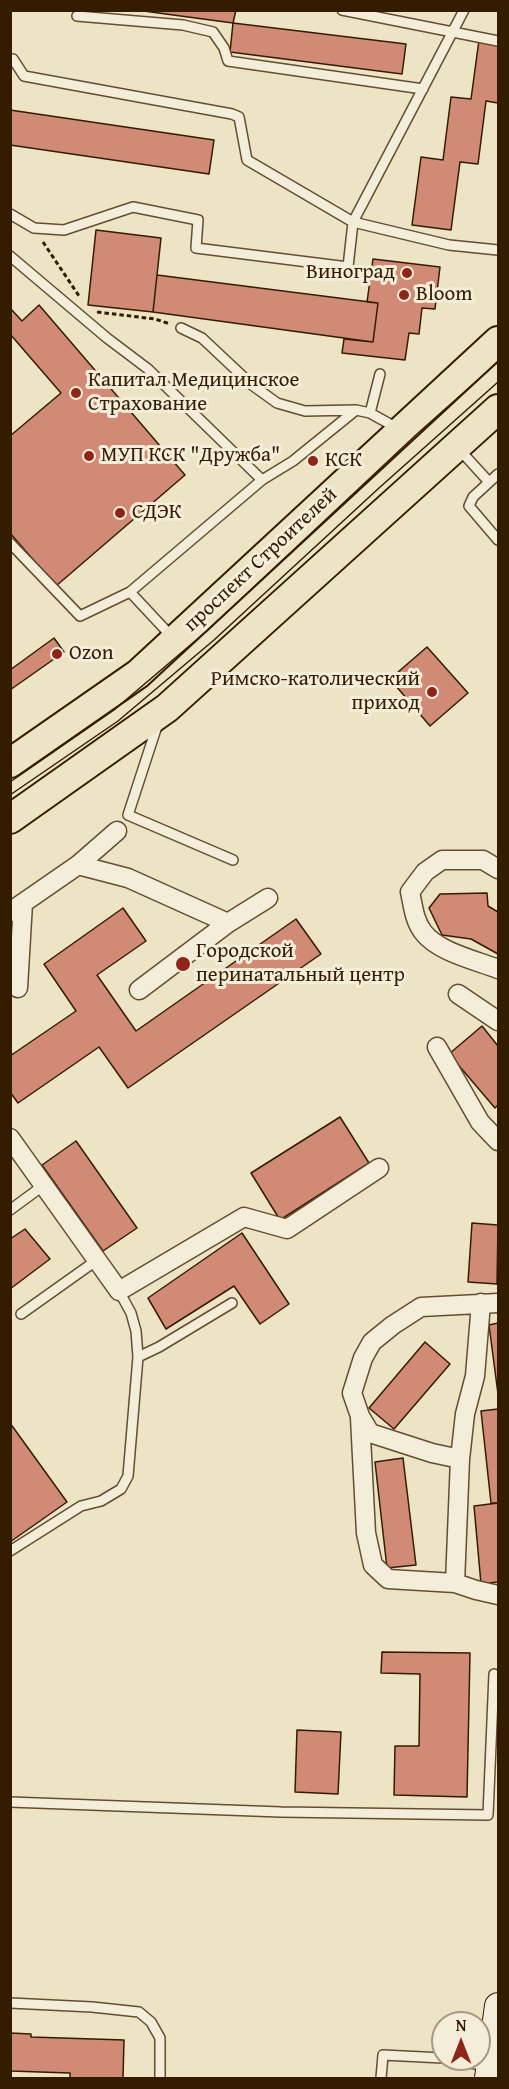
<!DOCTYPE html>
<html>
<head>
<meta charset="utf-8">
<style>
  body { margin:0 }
  #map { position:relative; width:509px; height:2089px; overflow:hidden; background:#ece4c5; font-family:"Gentium Book Plus",serif }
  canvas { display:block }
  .frame { position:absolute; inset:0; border:12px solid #341c00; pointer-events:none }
  .north { position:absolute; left:431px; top:2011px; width:60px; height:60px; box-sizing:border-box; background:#f3edd9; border:2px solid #a79982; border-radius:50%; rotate:0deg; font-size:16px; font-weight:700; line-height:24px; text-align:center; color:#341c00 }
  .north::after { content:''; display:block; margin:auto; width:21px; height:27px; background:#8f2418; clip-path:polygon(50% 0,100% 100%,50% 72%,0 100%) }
</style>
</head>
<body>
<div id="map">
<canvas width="509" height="2089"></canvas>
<div class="frame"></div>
<div class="north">N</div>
</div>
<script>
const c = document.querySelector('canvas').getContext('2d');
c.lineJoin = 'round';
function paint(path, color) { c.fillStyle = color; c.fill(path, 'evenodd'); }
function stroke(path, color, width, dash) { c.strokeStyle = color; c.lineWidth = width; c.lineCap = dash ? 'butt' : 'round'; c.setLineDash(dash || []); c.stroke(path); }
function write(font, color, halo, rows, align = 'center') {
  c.font = font + ' "Gentium Book Plus",serif'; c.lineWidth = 6; c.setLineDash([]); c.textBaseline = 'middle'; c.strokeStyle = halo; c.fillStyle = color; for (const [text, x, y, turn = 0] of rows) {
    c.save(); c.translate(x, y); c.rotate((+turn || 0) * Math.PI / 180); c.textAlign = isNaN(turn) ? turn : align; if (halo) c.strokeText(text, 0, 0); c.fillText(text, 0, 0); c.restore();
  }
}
const building = new Path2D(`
  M 136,10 L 236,10 L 233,23 Z
  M 233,23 L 406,44 L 402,74 L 230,52 Z
  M 479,40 L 498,42 L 498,103 L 486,101 L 478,164 L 460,162 L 451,230 L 412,225 L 421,157 L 443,160 L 451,97 L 471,99 Z
  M 10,110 L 214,140 L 209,174 L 10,145 Z
  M 96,230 L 161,238 L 153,312 L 88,305 Z
  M 373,259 L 440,267 L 435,309 L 422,308 L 419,334 L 409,333 L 405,360 L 342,353 L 344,339 L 373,342 L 378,303 L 367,302 Z
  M 157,275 L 378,303 L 373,342 L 153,312 Z
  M 39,305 L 185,475 L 56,586 L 10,533 L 10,436 L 61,393 L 10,334 L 10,308 L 22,321 Z
  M 54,638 L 64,652 L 10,690 L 10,670 Z
  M 427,647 L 468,693 L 430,726 L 390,679 Z
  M 487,893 L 488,906 L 498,912 L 498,954 L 471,939 L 442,935 L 429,908 L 440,894 Z
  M 123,908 L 146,941 L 97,975 L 136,1031 L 296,919 L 321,954 L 128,1088 L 99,1047 L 18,1103 L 10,1092 L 10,1056 L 76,1011 L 44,964 Z
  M 482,1026 L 498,1046 L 498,1105 L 495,1108 L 449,1054 Z
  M 340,1117 L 369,1163 L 280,1220 L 251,1173 Z
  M 76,1141 L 137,1228 L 103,1251 L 42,1165 Z
  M 472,1223 L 498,1225 L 497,1284 L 468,1282 Z
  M 25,1229 L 50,1259 L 10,1289 L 10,1239 Z
  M 242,1233 L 289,1304 L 260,1324 L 234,1286 L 166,1329 L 148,1298 Z
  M 498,1323 L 498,1394 L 489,1325 Z
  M 425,1342 L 450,1364 L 394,1429 L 369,1408 Z
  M 498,1409 L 498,1503 L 491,1503 L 481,1411 Z
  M 10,1423 L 67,1502 L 10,1542 Z
  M 403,1458 L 416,1565 L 387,1568 L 375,1462 Z
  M 498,1503 L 498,1582 L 481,1584 L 474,1506 Z
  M 382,1652 L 470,1653 L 467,1797 L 394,1795 L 395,1746 L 419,1746 L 420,1674 L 381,1673 Z
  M 297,1730 L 341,1732 L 338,1794 L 295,1792 Z
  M 10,2033 L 31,2034 L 31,2037 L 124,2040 L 123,2078 L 70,2078 L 70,2073 L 10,2071 Z`);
paint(building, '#d08a75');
stroke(building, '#341c00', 1.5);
const lane = new Path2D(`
  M 342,10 L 498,41
  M 77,16 L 183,25 L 213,32 L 224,48 L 228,61 L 423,89
  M 10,59 L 13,59 L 24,76 L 232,114 L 239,117 L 247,160 L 353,222 L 464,10
  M 10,214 L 34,228 L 64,230 L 133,207 L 198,220 L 196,248 L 348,267 L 353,222 L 449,245 L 498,250
  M 10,256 L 107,338 L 148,369 L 262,480 L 130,592 L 173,638
  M 181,328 L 202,338 L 252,385 L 277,403 L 305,411 L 356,410 L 370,413 L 397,428
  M 370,413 L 380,374
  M 458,448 L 489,482
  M 498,474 L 473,497 L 469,506 L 498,540
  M 262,480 L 293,461 L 356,410
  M 10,543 L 80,616 L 130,592
  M 158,723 L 128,815 L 233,860
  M 10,1210 L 44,1185
  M 21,1314 L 97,1260
  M 138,1357 L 159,1347 L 232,1303
  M 10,1551 L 81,1506 L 101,1501 L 121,1489 L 128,1476 L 138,1357 L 136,1331 L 131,1313 L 119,1291
  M 10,1802 L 281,1812 L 488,1815 L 494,1674
  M 10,2003 L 92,2007 L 139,2012 L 151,2022 L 160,2038 L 160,2078
  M 448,2059 L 487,2066
  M 381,2078 L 383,2055 L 443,2058`);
const street = new Path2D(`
  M 78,865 L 128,878 L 228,923
  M 498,869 L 483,860 L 442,860 L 425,872 L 410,892 C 413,905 414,920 423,932 C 438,952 475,960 498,969
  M 10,912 L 78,865 L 117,831
  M 18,988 L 23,903
  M 139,990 L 228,923 L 268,898
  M 458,994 L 498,1021
  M 437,1047 L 480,1122 L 498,1141
  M 10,1138 L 119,1291 L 244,1217 L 287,1229 L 379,1168
  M 360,1418 L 366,1533 L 373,1565 L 388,1579 L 455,1583 L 476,1590 L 498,1595
  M 460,1459 L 465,1414 L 475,1376 L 481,1303
  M 455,1583 L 460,1459 L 432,1453 L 370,1433 L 360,1416 L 352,1393 L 363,1358 L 372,1342 L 393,1325 L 421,1307 L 498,1303`);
const secondary = new Path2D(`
  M 488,2078 L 498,2006`);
const primary = new Path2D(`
  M 10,763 L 138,674 L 498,341
  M 10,819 L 167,708 L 498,409`);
stroke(lane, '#624e31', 12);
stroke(street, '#624e31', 21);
stroke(secondary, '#341c00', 28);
stroke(primary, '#341c00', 32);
stroke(new Path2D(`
  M 43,242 L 79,296
  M 97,312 L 155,319 L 170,324`), '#341c00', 3, [4.5, 3]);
stroke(lane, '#f3edd9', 9);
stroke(street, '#f3edd9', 18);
stroke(secondary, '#f3edd9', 26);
stroke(primary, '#ece4c5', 28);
stroke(new Path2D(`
  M 10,782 L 114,710 L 208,630 L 417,434 L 498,362
  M 10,795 L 118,721 L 214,640 L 379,488 L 498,382`), '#341c00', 1.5);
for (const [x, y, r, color] of [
  [407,273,6,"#8f2418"],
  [404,295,6,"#8f2418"],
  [76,393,6,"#8f2418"],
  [89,456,6,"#8f2418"],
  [313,461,6,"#8f2418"],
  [120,513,6,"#8f2418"],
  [57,654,6,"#8f2418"],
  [432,692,6,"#8f2418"],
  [183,964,8,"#8f2418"]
]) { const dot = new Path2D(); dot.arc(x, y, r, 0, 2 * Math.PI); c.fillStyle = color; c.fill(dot); stroke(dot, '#f3edd9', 2); }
write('21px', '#341c00', '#f3edd9', [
  ["Виноград",395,273,"right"],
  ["Bloom",416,295],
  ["Капитал Медицинское",88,381],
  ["Страхование",88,405],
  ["МУП КСК \"Дружба\"",101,456],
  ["КСК",325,461],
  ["СДЭК",132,513],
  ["Ozon",69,654],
  ["Римско-католический",420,680,"right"],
  ["приход",420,704,"right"],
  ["Городской",196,952],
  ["перинатальный центр",196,976]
], 'left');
write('21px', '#341c00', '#f3edd9', [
  ["проспект Строителей",261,560,-43]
]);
</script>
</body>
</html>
